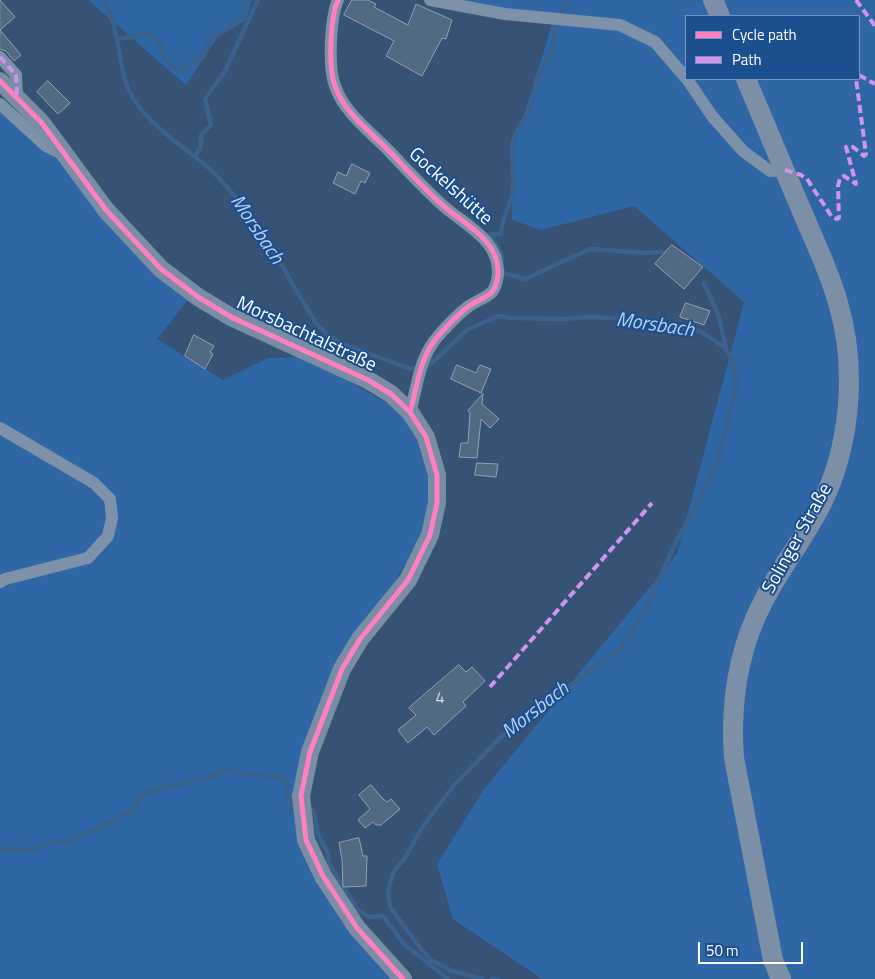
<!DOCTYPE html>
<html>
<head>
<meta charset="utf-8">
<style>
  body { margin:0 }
  #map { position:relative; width:875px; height:979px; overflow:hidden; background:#365274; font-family:"Titillium Web",sans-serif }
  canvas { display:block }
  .legend { position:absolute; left:685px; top:15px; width:175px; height:65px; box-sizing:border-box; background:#1b4f8f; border:1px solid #7695bc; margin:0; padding:6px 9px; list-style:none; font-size:15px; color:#fff }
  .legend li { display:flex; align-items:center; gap:10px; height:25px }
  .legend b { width:25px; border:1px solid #7695bc }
  .scale { position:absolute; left:698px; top:942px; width:105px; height:22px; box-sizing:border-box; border:2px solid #fff; border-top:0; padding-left:6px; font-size:15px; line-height:18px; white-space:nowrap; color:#fff; -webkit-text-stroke:4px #1b4f8f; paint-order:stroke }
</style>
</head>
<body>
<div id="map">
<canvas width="875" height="979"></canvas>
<ul class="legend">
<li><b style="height:6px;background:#ff80c0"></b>Cycle path</li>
<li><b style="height:6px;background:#d193ec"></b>Path</li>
</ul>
<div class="scale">50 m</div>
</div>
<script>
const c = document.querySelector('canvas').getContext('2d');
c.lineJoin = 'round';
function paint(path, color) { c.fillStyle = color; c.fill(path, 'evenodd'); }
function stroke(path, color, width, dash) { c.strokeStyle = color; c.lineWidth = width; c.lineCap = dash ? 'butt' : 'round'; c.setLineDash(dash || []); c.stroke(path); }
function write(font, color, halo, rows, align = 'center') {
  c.font = font + ' "Titillium Web",sans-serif'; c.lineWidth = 4; c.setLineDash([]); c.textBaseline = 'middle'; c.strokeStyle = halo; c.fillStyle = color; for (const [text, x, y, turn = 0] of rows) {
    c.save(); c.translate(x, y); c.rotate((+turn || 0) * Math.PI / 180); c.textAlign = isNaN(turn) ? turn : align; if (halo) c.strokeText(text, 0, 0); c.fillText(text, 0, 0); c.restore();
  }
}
paint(new Path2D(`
  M 88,0 L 252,0 L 246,20 L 217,38 L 186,85 Z
  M 458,0 L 875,0 L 875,979 L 542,979 L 453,919 L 437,864 L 484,789 L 677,554 L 744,302 L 634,206 L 541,230 L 512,220 L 511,156 L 553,22 ZM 686,16 L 859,16 L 859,79 L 686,79 Z
  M 0,100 L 73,165 L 191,296 L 157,339 L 223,380 L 268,358 L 307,357 L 397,409 L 416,429 L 432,482 L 425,532 L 382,602 L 336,685 L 296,815 L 337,912 L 391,979 L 0,979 Z`), '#2f66a5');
stroke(new Path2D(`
  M 103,0 C 123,30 115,72 135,101 C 154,130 185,147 211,170 C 219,177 226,187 234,195 C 267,233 289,281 316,323 L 328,335 L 343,344 L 411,369 L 425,369 L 467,330 L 498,316 L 511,318 L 565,319 L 587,317 L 636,319 L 675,326 L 700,331 L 724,347 L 734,362 L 736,387 L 718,460 L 707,484 L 676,542 L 644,612 L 620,649 L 572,684 L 529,713 L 501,737 L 454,785 L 423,826 L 405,858 L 394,871 L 388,890 L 390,907 L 421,949 L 431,960 L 452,971 L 482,979
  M 562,11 L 568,0
  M 117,39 L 152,34 C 168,43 157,65 182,70 L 204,56 L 210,38 L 226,30 L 242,17 L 244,7 L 248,0
  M 195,157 L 201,146 L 201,135 L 211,125 L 205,99 L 225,71 L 258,0
  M 502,260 L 501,253 L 490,234 L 501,234 C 502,215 510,208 513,191 C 516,174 509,158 513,141 C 516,131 521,123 527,115 C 533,106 533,91 536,81 C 538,73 546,66 549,58 C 553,48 556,36 555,25
  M 503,270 L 503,273 L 525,279 L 590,249 L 646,253 L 663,252
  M 704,283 L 719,317 L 726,348
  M 312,809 C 318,819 315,832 321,841 C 324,848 331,854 328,862 L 357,909 L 369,917 L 383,916 L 404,944 L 448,979
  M 0,849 L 33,850 L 47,844 L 66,842 L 103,826 L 133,810 L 144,793 L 173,785 L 182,785 L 190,780 L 206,779 L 224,770 L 286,779 L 290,811
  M 492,979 L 498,979`), '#3b618d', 4.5);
const building = new Path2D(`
  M 0,0 L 15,17 L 0,30 Z
  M 352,0 L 368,0 L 376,4 L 374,7 L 408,25 L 416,4 L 452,20 L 446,39 L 442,38 L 422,76 L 386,56 L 394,41 L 344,15 Z
  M 0,30 L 21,55 L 14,61 L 6,51 L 0,49 Z
  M 48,81 L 70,103 L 58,114 L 37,92 Z
  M 352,164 L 370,173 L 365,183 L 361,181 L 355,194 L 333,183 L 338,172 L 346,176 Z
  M 672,245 L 703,267 L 684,289 L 655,264 Z
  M 686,303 L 710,311 L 704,325 L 680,317 Z
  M 194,335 L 214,346 L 210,352 L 213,354 L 205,369 L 185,356 Z
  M 457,365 L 476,373 L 480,365 L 491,369 L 481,393 L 451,379 Z
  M 483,394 L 482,404 L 499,419 L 490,428 L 481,419 L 477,458 L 459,457 L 461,443 L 468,443 L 470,413 L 468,411 Z
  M 477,463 L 498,464 L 496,477 L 475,475 Z
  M 459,665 L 466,672 L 472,667 L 485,681 L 463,702 L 466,706 L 434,735 L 427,727 L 408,743 L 398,730 L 416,715 L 409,708 Z
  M 371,785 L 383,799 L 387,802 L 391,799 L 400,809 L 381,825 L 376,825 L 373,822 L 365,828 L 358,820 L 370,809 L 359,795 Z
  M 359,838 L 363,856 L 367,856 L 366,886 L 343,887 L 342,860 L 339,843 Z`);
paint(building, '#526984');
stroke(building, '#92a2b6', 1);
stroke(new Path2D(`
  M 338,0 C 330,19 328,67 335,86 C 344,113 372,133 391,153 C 409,172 427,192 447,209 C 469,227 500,242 498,275 C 497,281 496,288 492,292 C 486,298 476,301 469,306 C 458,314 448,325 439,335 C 419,357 418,384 410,412
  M 430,0 L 505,14 L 620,25 L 655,42 L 686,78
  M 0,57 L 16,75 L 17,97
  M 687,79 L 712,116 L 743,151 L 770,171 L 785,170
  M 0,104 L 46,146 L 63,154
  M 0,428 L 94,483 L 110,499 L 112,518 L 108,536 L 88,558 L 5,579 L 0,582`), '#7d92a8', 12);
stroke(new Path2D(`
  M 0,81 L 41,122 L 106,210 L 161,269 L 198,297 L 231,317 L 368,380 L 391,394 L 410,412 L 426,437 L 437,475 L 437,503 L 430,535 L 408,580 L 360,639 L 342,669 L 310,752 L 301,796 L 306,840 L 323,876 L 357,928 L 403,979`), '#798da4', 18);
stroke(new Path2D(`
  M 713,0 L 720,16
  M 746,79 C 764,121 781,163 799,204 C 812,237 829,269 838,303 C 857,366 851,444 822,503 C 805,537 781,567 764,600 C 738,649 730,703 734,758 L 773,960 L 781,979`), '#7d8ea7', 20);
stroke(new Path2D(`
  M 856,0 L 875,26
  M 0,57 L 16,75 L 17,97
  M 859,75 L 875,84
  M 785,170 L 801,175 L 807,179 L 832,217 L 837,219 L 839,218 L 838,186 L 840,178 L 844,176 L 856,184 L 846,147 L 853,147 L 864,156 L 866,154 L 856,79
  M 490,687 L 652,503`), '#d193ec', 4, [8, 4]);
stroke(new Path2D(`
  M 338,0 C 330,19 328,67 335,86 C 344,113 372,133 391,153 C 409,172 427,192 447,209 C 469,227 500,242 498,275 C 497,281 496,288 492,292 C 486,298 476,301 469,306 C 458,314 448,325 439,335 C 419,357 418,384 410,412
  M 0,81 L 41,122 L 106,210 L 161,269 L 198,297 L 231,317 L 368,380 L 391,394 L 410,412 L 426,437 L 437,475 L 437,503 L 430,535 L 408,580 L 360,639 L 342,669 L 310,752 L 301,796 L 306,840 L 323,876 L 357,928 L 403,979`), '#ff80c0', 5);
write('16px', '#d4dae0', null, [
  ["4",440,699]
]);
write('19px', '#fff', '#1b4f8f', [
  ["Gockelshütte",450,187,42],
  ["Morsbachtalstraße",306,335,25],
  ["Solinger Straße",798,539,-61]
]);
write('italic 20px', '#b5d3f5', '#1b4f8f', [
  ["Morsbach",256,230,56],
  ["Morsbach",655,326,8],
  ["Morsbach",536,711,-38]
]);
</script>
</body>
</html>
